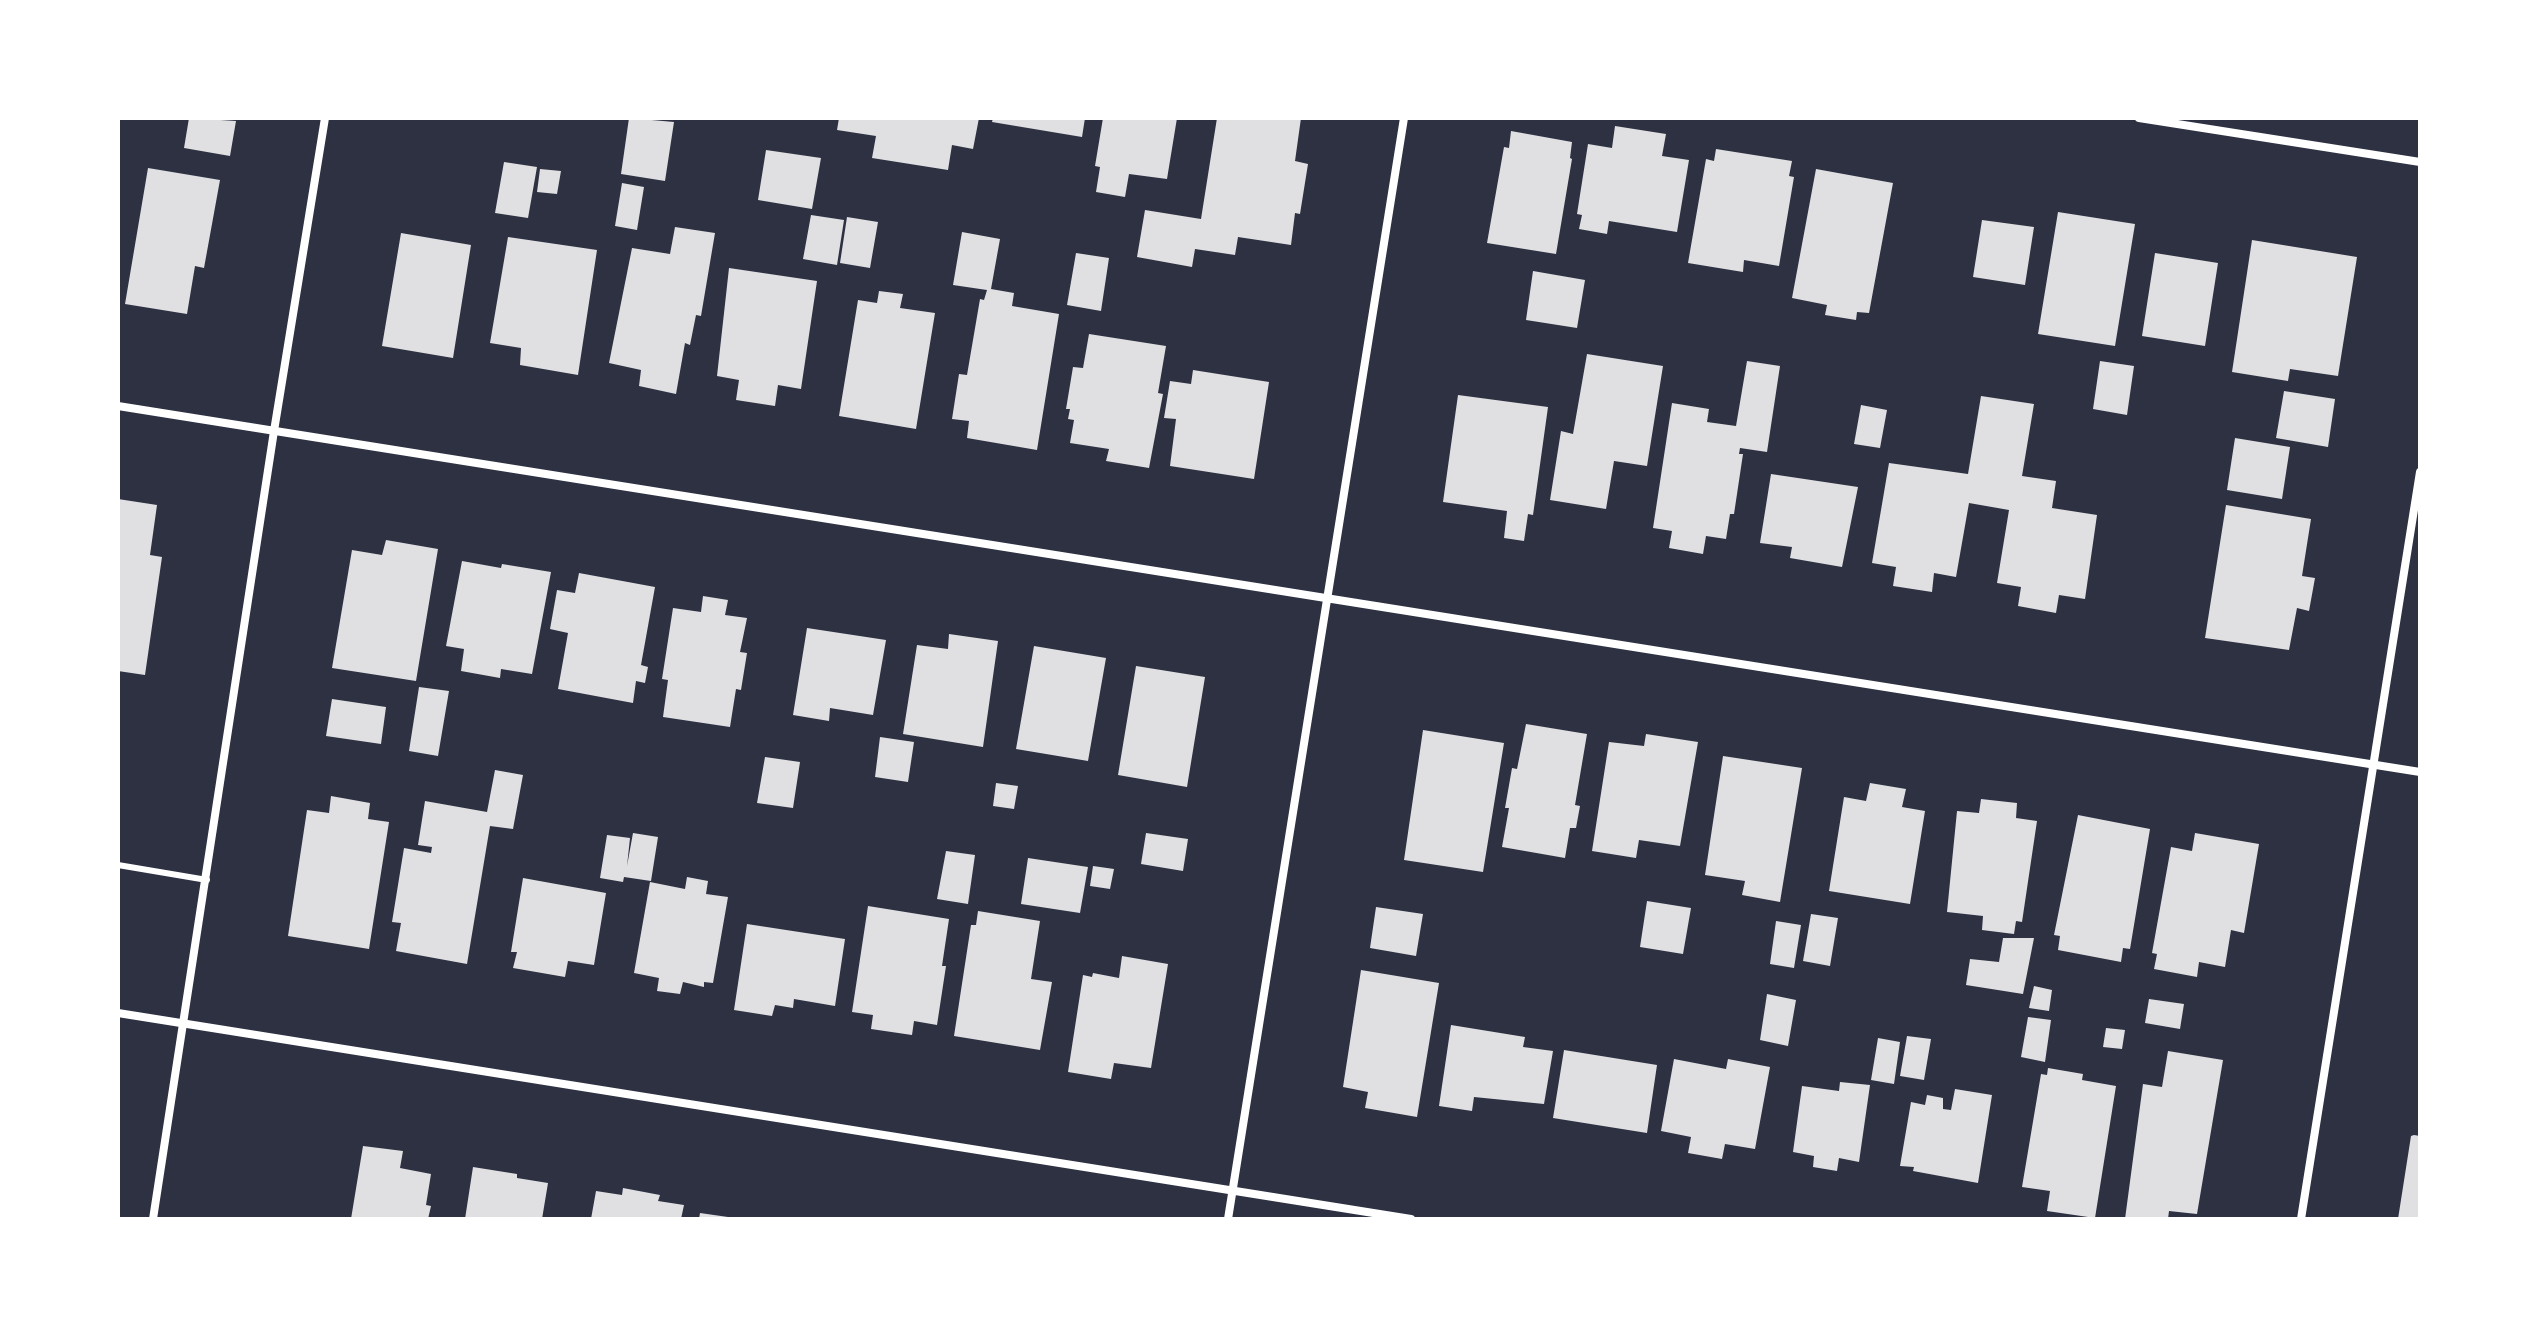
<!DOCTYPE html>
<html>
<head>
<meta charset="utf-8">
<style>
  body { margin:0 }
  #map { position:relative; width:2538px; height:1337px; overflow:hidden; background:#2d3142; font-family:"Public Sans",sans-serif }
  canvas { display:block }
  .frame { position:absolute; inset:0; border:120px solid #fff; pointer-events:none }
</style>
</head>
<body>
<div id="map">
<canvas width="2538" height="1337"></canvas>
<div class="frame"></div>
</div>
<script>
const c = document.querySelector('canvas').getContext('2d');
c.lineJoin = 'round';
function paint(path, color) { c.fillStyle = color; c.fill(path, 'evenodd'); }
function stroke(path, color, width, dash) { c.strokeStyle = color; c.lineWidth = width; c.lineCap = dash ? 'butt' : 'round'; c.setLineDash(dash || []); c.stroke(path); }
paint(new Path2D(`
  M 189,118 L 236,121 L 230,156 L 184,148 Z
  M 629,118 L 674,122 L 665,181 L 621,174 Z
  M 839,118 L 979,118 L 973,149 L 952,145 L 948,170 L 872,158 L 876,136 L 837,130 Z
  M 993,118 L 1085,118 L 1082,137 L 992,122 Z
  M 1103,118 L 1177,118 L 1167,179 L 1129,174 L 1125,197 L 1096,192 L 1100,167 L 1095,166 Z
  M 1217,118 L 1301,118 L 1295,161 L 1308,164 L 1300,214 L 1295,213 L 1291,245 L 1238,237 L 1235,255 L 1195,249 L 1192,267 L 1137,257 L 1145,210 L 1201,219 Z
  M 1615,126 L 1666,134 L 1662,156 L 1689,160 L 1677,232 L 1609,221 L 1607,234 L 1579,229 L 1582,215 L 1577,214 L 1588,144 L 1612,148 Z
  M 1511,131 L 1572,142 L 1570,158 L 1572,159 L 1556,254 L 1487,243 L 1504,147 L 1509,148 Z
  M 1716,149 L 1792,161 L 1789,176 L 1794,177 L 1779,266 L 1744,260 L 1743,272 L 1688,263 L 1706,159 L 1714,161 Z
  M 766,150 L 821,158 L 812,209 L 758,200 Z
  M 504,162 L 537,167 L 528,218 L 495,213 Z
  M 148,168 L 220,180 L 204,268 L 195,266 L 187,314 L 125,304 Z
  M 540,169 L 561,171 L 557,194 L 537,192 Z
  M 1816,169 L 1893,183 L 1869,313 L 1857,312 L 1856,320 L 1825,315 L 1827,305 L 1792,298 Z
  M 622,183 L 644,187 L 637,230 L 615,226 Z
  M 2058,212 L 2135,224 L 2115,346 L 2038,334 Z
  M 811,215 L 844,220 L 837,265 L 803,259 Z
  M 847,217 L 878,222 L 870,268 L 840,263 Z
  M 1982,220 L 2034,227 L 2025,285 L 1973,277 Z
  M 675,227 L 715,233 L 701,316 L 696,315 L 690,345 L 685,343 L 676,394 L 639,386 L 641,370 L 609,363 L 632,248 L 670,254 Z
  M 962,232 L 1000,239 L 991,289 L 1014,293 L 1012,306 L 1059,314 L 1037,450 L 967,438 L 969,421 L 952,419 L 959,374 L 967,375 L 980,299 L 984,300 L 987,290 L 953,285 Z
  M 401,233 L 471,245 L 453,358 L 382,346 Z
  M 508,237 L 597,250 L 578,375 L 520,365 L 521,348 L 490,343 Z
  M 2252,240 L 2357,257 L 2338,376 L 2290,369 L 2288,381 L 2232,372 Z
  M 1076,253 L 1109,258 L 1101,311 L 1067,305 Z
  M 2155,253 L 2218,263 L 2205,346 L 2142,336 Z
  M 729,268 L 817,281 L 801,389 L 778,385 L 775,406 L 736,400 L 739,380 L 717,376 Z
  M 1533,271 L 1585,280 L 1577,328 L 1526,320 Z
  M 879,291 L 903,294 L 900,308 L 935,313 L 916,429 L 839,416 L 858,300 L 877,303 Z
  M 1089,334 L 1166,346 L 1158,393 L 1163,394 L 1149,468 L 1106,461 L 1109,449 L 1070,443 L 1074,420 L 1068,419 L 1070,409 L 1066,409 L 1073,367 L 1083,368 Z
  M 1587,354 L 1663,366 L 1647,466 L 1614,461 L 1606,509 L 1550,500 L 1561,431 L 1573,434 Z
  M 1747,361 L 1780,366 L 1767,452 L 1740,448 L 1739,454 L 1743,454 L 1734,514 L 1730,514 L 1726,539 L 1706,536 L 1703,554 L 1669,548 L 1672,531 L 1653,528 L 1672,403 L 1709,409 L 1707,422 L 1736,426 Z
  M 2100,361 L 2134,366 L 2127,415 L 2093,409 Z
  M 1193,370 L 1269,382 L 1254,479 L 1170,466 L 1176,419 L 1164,418 L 1170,381 L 1191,384 Z
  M 2284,391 L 2335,399 L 2328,447 L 2276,438 Z
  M 1458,395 L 1548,407 L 1533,515 L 1528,514 L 1524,541 L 1504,538 L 1507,511 L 1443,502 Z
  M 1981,396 L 2034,404 L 2022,476 L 2056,481 L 2052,508 L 2097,515 L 2085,599 L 2059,595 L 2056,613 L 2018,606 L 2021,587 L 1997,583 L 2009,510 L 1969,503 L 1956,577 L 1934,573 L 1932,592 L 1893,586 L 1896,567 L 1872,563 L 1889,463 L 1968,474 Z
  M 1861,405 L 1887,410 L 1880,448 L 1854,444 Z
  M 2235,438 L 2290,447 L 2282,499 L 2227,490 Z
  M 1771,474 L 1858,487 L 1842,567 L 1790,558 L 1792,547 L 1760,543 Z
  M 118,499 L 157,505 L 150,555 L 162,557 L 145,675 L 118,671 Z
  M 2226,505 L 2311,519 L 2302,576 L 2315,578 L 2309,611 L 2297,608 L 2289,650 L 2205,638 Z
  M 386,540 L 438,549 L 416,681 L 332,668 L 352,550 L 382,555 Z
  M 462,561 L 501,568 L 502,564 L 551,572 L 532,674 L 501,669 L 500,678 L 461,671 L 464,649 L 446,646 Z
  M 579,573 L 655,587 L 641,665 L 648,667 L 645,683 L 636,681 L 633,703 L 558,689 L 568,633 L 550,629 L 557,590 L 575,593 Z
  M 703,596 L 728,600 L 725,615 L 747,618 L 740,652 L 747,653 L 741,690 L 736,689 L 730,727 L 663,717 L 668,680 L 662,679 L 673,608 L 701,612 Z
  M 807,628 L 886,640 L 873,715 L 830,708 L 829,721 L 793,715 Z
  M 949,634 L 998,641 L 983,747 L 903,734 L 917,645 L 948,649 Z
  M 1034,646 L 1106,658 L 1088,761 L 1016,749 Z
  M 1136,666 L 1205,677 L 1187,787 L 1118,775 Z
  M 419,687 L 449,691 L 438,756 L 409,751 Z
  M 332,699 L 386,707 L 381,744 L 326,736 Z
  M 1526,724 L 1587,734 L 1575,805 L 1580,806 L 1576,828 L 1570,828 L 1565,858 L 1502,847 L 1509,808 L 1505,808 L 1512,768 L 1517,769 Z
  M 1423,730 L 1504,743 L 1483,872 L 1404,860 Z
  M 1646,734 L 1698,742 L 1680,846 L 1639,840 L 1636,858 L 1592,851 L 1609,742 L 1644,746 Z
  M 880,737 L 914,742 L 908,782 L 875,777 Z
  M 1723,756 L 1802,768 L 1780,902 L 1742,895 L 1745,881 L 1705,875 Z
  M 765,757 L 800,762 L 793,808 L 757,803 Z
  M 495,770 L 523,775 L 513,829 L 490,826 L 467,964 L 396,951 L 401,923 L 392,922 L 404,848 L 431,853 L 432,847 L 418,845 L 425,801 L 487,812 Z
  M 996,783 L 1018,786 L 1014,809 L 993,806 Z
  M 1870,783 L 1906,789 L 1902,807 L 1925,811 L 1910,904 L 1829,891 L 1844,797 L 1866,801 Z
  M 331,796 L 370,803 L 368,819 L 389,822 L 369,949 L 288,936 L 307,810 L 329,813 Z
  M 1981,799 L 2017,803 L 2016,818 L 2037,821 L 2022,922 L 2016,921 L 2014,934 L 1982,930 L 1983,916 L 1947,912 L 1957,811 L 1979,813 Z
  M 2078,815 L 2150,829 L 2130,949 L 2123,948 L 2121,962 L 2058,950 L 2060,936 L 2054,935 Z
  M 633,833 L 658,837 L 651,881 L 624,877 L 623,882 L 600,878 L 607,835 L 630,838 L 627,866 Z
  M 1146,833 L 1188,839 L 1183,871 L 1141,864 Z
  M 2195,833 L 2259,844 L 2244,933 L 2231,930 L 2225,967 L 2199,962 L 2197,977 L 2154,969 L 2157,954 L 2152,953 L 2171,847 L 2192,851 Z
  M 946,851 L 975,855 L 968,904 L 937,899 Z
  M 1028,858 L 1088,867 L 1080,913 L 1021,904 Z
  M 1093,866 L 1114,869 L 1110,889 L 1090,886 Z
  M 687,877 L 708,881 L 706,894 L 728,897 L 713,983 L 704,982 L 704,987 L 683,982 L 680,994 L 657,991 L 659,978 L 634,973 L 650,882 L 685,889 Z
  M 523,878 L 606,893 L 594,965 L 568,961 L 565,977 L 513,968 L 517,952 L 511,952 Z
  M 1647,901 L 1691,908 L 1683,954 L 1640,947 Z
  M 868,906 L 949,919 L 942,966 L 946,966 L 937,1025 L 914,1021 L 912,1035 L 871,1029 L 873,1015 L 852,1012 Z
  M 1376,907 L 1423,914 L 1416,956 L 1370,948 Z
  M 978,911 L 1040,921 L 1031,979 L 1052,982 L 1040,1050 L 954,1036 L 971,925 L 976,925 Z
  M 1811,914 L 1838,918 L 1830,966 L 1803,961 Z
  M 1776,921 L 1801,925 L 1794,968 L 1770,964 Z
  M 747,924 L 845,939 L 835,1006 L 794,999 L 793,1008 L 775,1005 L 772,1016 L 734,1010 Z
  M 2003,938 L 2034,938 L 2023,994 L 1966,985 L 1970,959 L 1999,962 Z
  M 1122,956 L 1168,964 L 1151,1068 L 1114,1063 L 1111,1079 L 1068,1072 L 1083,975 L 1092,977 L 1093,973 L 1119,978 Z
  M 1361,970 L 1439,983 L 1417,1117 L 1365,1108 L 1368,1092 L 1343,1087 Z
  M 2034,986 L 2052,990 L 2049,1011 L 2029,1008 Z
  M 1767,994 L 1796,1000 L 1788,1046 L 1760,1040 Z
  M 2149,999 L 2184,1004 L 2180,1029 L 2145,1023 Z
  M 2028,1017 L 2051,1020 L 2045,1062 L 2021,1057 Z
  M 1451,1025 L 1525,1037 L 1523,1047 L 1553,1051 L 1544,1104 L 1474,1097 L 1472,1111 L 1439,1106 Z
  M 2106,1028 L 2125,1030 L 2122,1049 L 2103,1047 Z
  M 1907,1036 L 1931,1039 L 1924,1080 L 1900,1076 Z
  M 1878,1038 L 1900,1042 L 1894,1084 L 1871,1080 Z
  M 1564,1050 L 1657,1065 L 1647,1133 L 1553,1118 Z
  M 2168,1051 L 2223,1060 L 2197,1214 L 2169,1211 L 2168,1219 L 2125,1219 L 2143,1084 L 2162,1087 Z
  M 1674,1059 L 1726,1069 L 1728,1059 L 1770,1067 L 1755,1149 L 1725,1144 L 1722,1159 L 1688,1153 L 1691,1137 L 1661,1131 Z
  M 2048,1068 L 2083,1074 L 2082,1080 L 2116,1086 L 2095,1218 L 2047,1211 L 2050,1191 L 2022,1187 L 2041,1074 L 2047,1075 Z
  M 1840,1082 L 1870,1085 L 1859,1162 L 1839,1158 L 1837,1171 L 1813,1167 L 1814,1156 L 1793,1152 L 1802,1086 L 1839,1091 Z
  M 1955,1089 L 1992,1095 L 1978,1183 L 1913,1171 L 1914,1167 L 1900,1166 L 1911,1102 L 1925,1105 L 1927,1095 L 1943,1098 L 1943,1109 L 1951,1110 Z
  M 2414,1135 L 2420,1136 L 2420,1219 L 2398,1219 L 2411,1136 Z
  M 363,1146 L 403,1151 L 400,1168 L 431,1174 L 426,1205 L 431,1206 L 428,1219 L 351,1219 Z
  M 473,1167 L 517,1174 L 517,1178 L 548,1183 L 542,1219 L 465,1219 Z
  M 623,1188 L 660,1195 L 658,1201 L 684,1205 L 681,1219 L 591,1219 L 596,1191 L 622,1195 Z
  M 700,1213 L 728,1217 L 728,1219 L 699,1219 Z`), '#e0e0e3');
stroke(new Path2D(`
  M 118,865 L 207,880`), '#fff', 6);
stroke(new Path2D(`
  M 2139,118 L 2420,162
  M 118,406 L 2420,772
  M 118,1013 L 1411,1219
  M 153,1219 L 274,431 L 325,118
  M 1228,1219 L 1404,118
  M 2301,1219 L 2420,472`), '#fff', 8);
</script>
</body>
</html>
